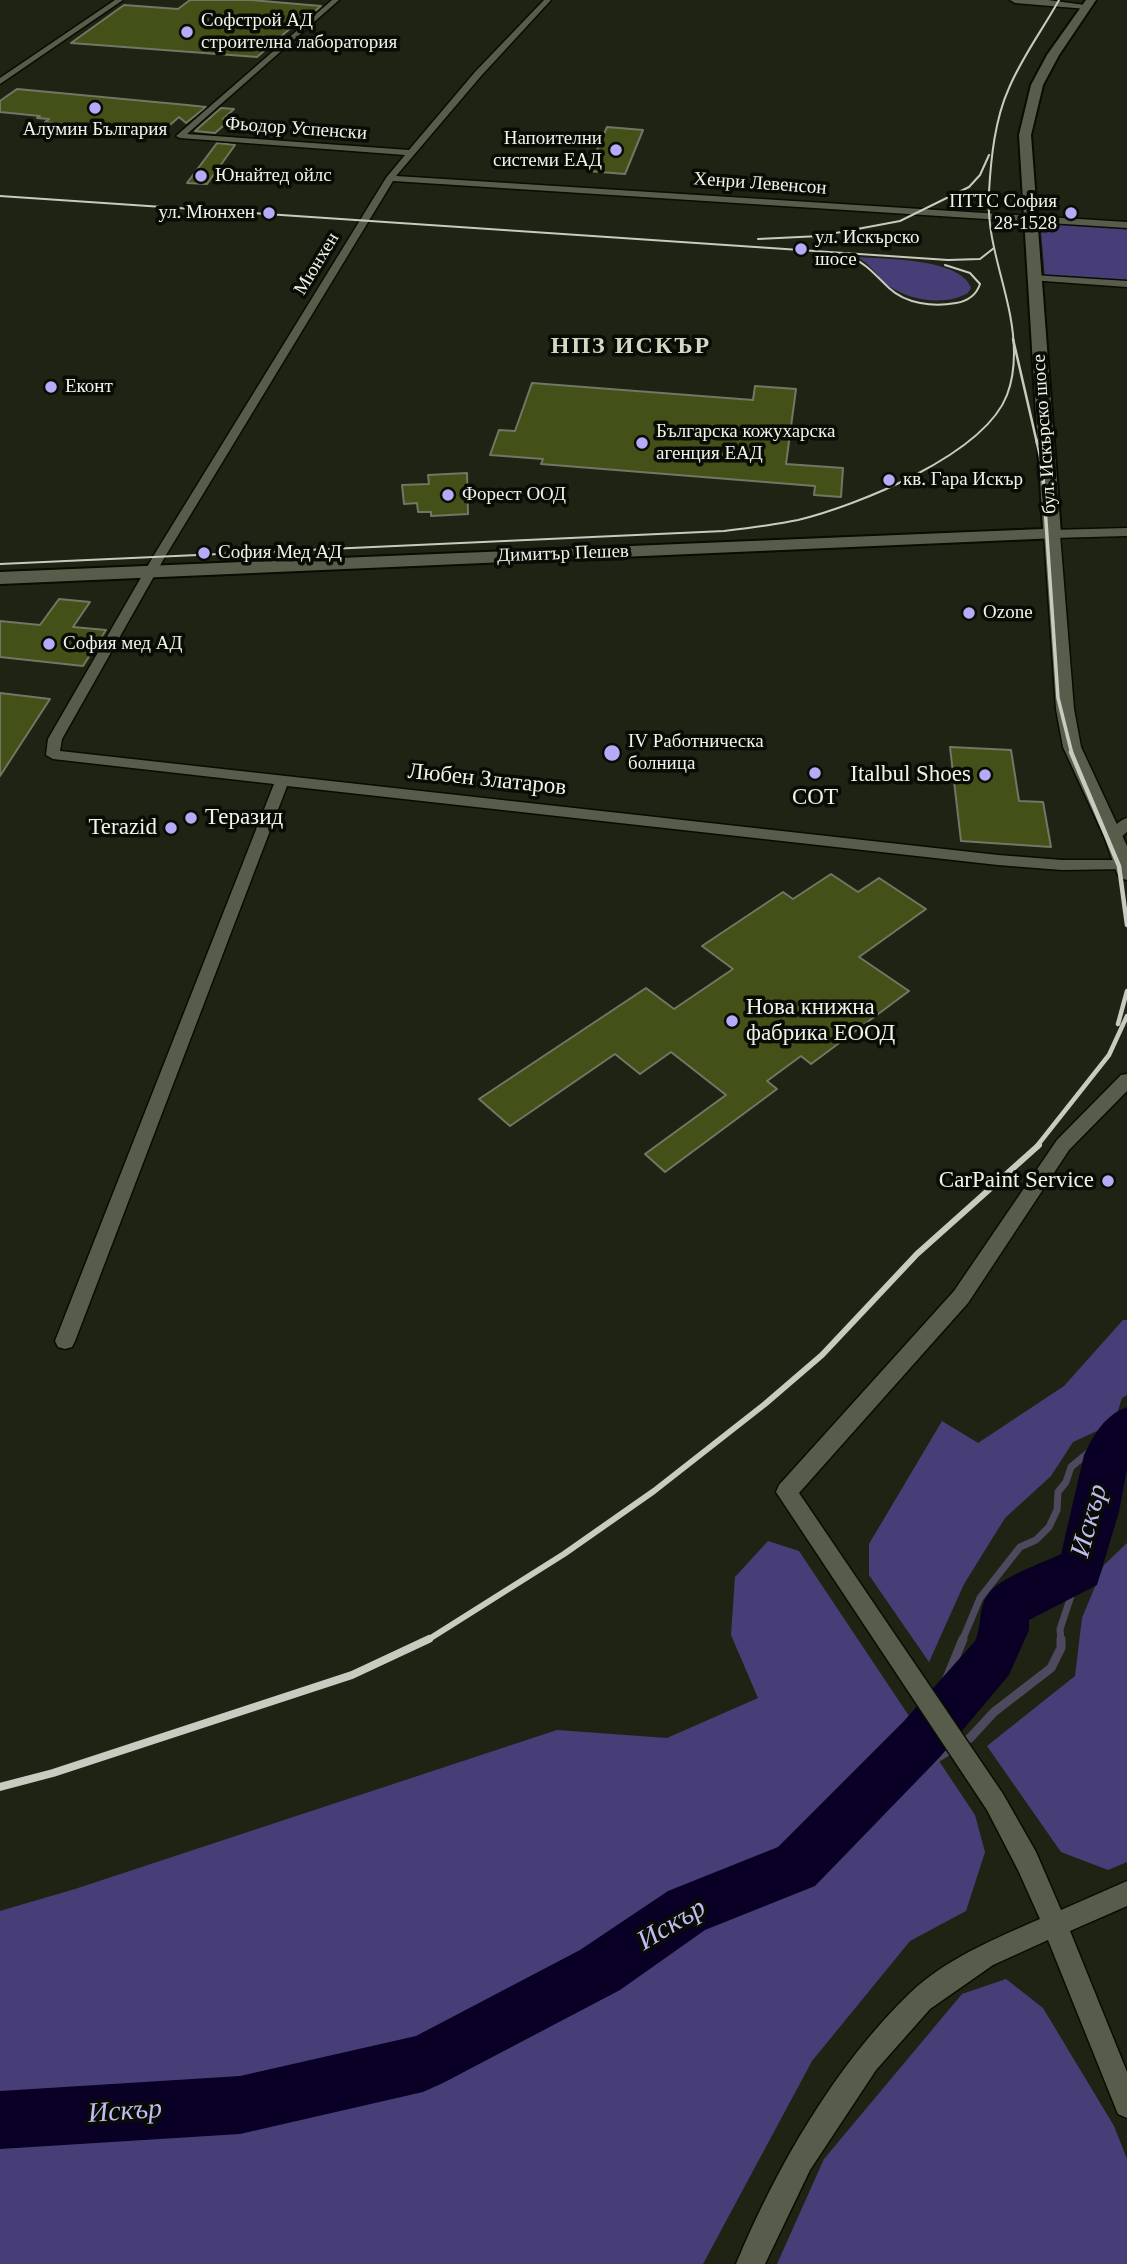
<!DOCTYPE html>
<html>
<head>
<meta charset="utf-8">
<style>
  body { margin:0 }
  canvas { display:block; background:#1e2313 }
</style>
</head>
<body>
<canvas width="1127" height="2264"></canvas>
<script>
const c = document.querySelector('canvas').getContext('2d');
c.lineJoin = 'round';
function paint(path, color) { c.fillStyle = color; c.fill(path, 'evenodd'); }
function stroke(path, color, width, dash) { c.strokeStyle = color; c.lineWidth = width; c.lineCap = dash ? 'butt' : 'round'; c.setLineDash(dash || []); c.stroke(path); }
function write(font, color, halo, rows, align = 'center') {
  c.font = font + ' Georgia,serif'; c.lineWidth = 7; c.setLineDash([]); c.textBaseline = 'middle'; c.strokeStyle = halo; c.fillStyle = color; for (const [text, x, y, turn = 0] of rows) {
    c.save(); c.translate(x, y); c.rotate((+turn || 0) * Math.PI / 180); c.textAlign = isNaN(turn) ? turn : align; if (halo) c.strokeText(text, 0, 0); c.fillText(text, 0, 0); c.restore();
  }
}
paint(new Path2D(`
  M 1040,220 L 1127,225 L 1127,284 L 1045,278 Z
  M 856,257 C 882,259 962,258 971,288 L 968,293 C 945,306 911,301 889,286 C 877,277 871,263 856,257 Z
  M 1123,1320 L 1127,1320 L 1127,1395 L 1122,1398 L 1114,1423 L 1073,1442 L 1051,1476 L 1005,1518 L 964,1584 L 929,1662 L 869,1575 L 869,1544 L 942,1421 L 978,1443 L 1064,1386 Z
  M 768,1541 L 799,1551 L 975,1815 L 985,1852 L 966,1911 L 910,1941 L 812,2061 L 703,2264 L 0,2264 L 0,1911 L 75,1889 L 557,1730 L 667,1738 L 758,1698 L 731,1635 L 735,1577 Z
  M 1127,1543 L 1127,1862 L 1108,1870 L 1061,1852 L 987,1746 L 1075,1676 L 1082,1618 L 1104,1565 Z
  M 1006,1979 L 1043,2008 L 1114,2126 L 1127,2159 L 1127,2264 L 777,2264 L 824,2159 L 962,1994 Z`), '#473e78');
stroke(new Path2D(`
  M 962,1641 L 980,1598 L 1020,1547 L 1036,1540 L 1049,1527 L 1057,1510 L 1058,1492 L 1066,1482 L 1071,1467 L 1095,1447 L 1120,1436
  M 1061,1641 L 1060,1629 L 1080,1569`), '#4f4960', 7);
stroke(new Path2D(`
  M 936,1705 L 963,1639
  M 922,1739 L 932,1715
  M 855,1807 L 970,1738 L 994,1712 L 1051,1668 L 1061,1648 L 1061,1639`), '#4f4960', 9);
paint(new Path2D(`
  M 1127,1407 L 1127,1469 L 1119,1512 L 1097,1585 L 1029,1620 L 1029,1630 L 1009,1675 L 940,1757 L 815,1886 L 705,1930 L 620,1990 L 443,2083 L 423,2092 L 240,2134 L 0,2149 L 0,2091 L 240,2076 L 416,2036 L 580,1950 L 668,1891 L 778,1847 L 904,1721 L 975,1641 C 982,1626 978,1608 988,1594 C 999,1578 1042,1563 1061,1554 L 1084,1455 C 1094,1434 1105,1415 1127,1407 Z`), '#0a0026');
const building = new Path2D(`
  M 190,0 L 251,0 L 321,6 L 305,20 L 300,20 L 257,57 L 71,43 L 124,5 L 178,9 Z
  M 17,89 L 187,105 L 206,107 L 186,123 L 179,117 L 163,131 L 136,128 L 133,131 L 45,122 L 49,119 L 37,118 L 40,116 L 0,112 L 0,101 Z
  M 221,108 L 234,109 L 223,119 L 230,120 L 215,133 L 195,131 Z
  M 607,127 L 643,130 L 625,174 L 588,171 Z
  M 217,143 L 235,145 L 207,184 L 187,183 Z
  M 532,383 L 753,400 L 755,386 L 796,389 L 786,464 L 843,468 L 841,497 L 814,495 L 815,486 L 541,464 L 543,459 L 490,455 L 499,430 L 515,431 Z
  M 467,473 L 468,514 L 431,516 L 431,512 L 418,512 L 417,503 L 404,504 L 402,485 L 429,484 L 428,475 Z
  M 59,599 L 90,602 L 73,627 L 106,630 L 83,666 L 0,657 L 0,621 L 40,625 Z
  M 0,693 L 50,699 L 0,776 Z
  M 950,747 L 1011,750 L 1019,801 L 1043,802 L 1051,847 L 961,841 Z
  M 831,874 L 858,892 L 879,878 L 926,909 L 859,957 L 909,991 L 811,1064 L 801,1056 L 767,1081 L 777,1089 L 665,1172 L 645,1154 L 726,1095 L 671,1052 L 640,1074 L 615,1054 L 510,1126 L 479,1099 L 646,988 L 674,1009 L 733,969 L 702,946 L 783,892 L 793,899 Z`);
paint(building, '#435018');
stroke(building, '#717764', 2);
const minor = new Path2D(`
  M 115,0 L 123,0 L 0,84 L 0,78 Z
  M 332,0 L 339,0 L 187,134 L 409,150 L 475,72 L 544,0 L 551,0 L 481,76 L 396,176 L 1127,222 L 1127,228 L 393,181 L 166,555 L 62,739 L 60,751 L 998,855 L 1062,860 L 1125,860 L 1127,869 L 1062,870 L 998,865 L 287,786 L 75,1341 L 72,1347 L 65,1349 L 58,1347 L 55,1341 L 274,784 L 53,759 L 46,755 L 48,739 L 154,555 L 386,178 L 405,155 L 180,138 L 176,136 Z
  M 1033,275 L 1127,281 L 1127,287 L 1030,280 L 1030,276 Z
  M 1127,528 L 1127,536 L 1052,538 L 1046,534 L 1052,530 Z
  M 1127,818 L 1127,832 L 1119,839 L 1109,839 L 1107,836 C 1111,829 1119,820 1127,818 Z
  M 1127,1074 L 1127,1091 L 1069,1150 L 968,1303 L 799,1493 L 1003,1794 L 1036,1852 L 1061,1910 L 1127,1881 L 1127,1906 L 1070,1931 L 1127,2072 L 1127,2118 L 1118,2114 L 1048,1940 L 993,1965 L 930,2009 L 876,2070 L 810,2170 L 765,2264 L 736,2264 C 776,2168 835,2065 911,1992 C 946,1959 996,1938 1040,1919 L 1018,1870 L 987,1810 L 776,1492 L 779,1485 L 954,1291 L 1057,1140 L 1121,1075 Z`);
const tertiary = new Path2D(`
  M 1010,0 L 1048,0 L 1092,6 L 1087,9 L 1015,3 Z
  M 1052,529 L 1060,534 L 1074,709 L 1081,747 L 1127,846 L 1127,880 L 1120,878 L 1117,873 L 1104,836 L 1063,747 L 1056,709 L 1044,534 Z`);
const secondary = new Path2D(`
  M 1086,0 L 1096,0 L 1059,55 L 1043,85 L 1031,135 L 1061,534 L 1058,538 L 0,584 L 0,572 L 1043,529 L 1019,135 L 1031,85 L 1047,55 Z`);
stroke(minor, '#080c01', 3);
stroke(tertiary, '#080c01', 3);
stroke(secondary, '#080c01', 4);
paint(minor, '#585d4b');
paint(tertiary, '#585d4b');
paint(secondary, '#585d4b');
stroke(new Path2D(`
  M 0,196 L 948,260 L 980,259 L 994,248
  M 758,239 L 820,236 L 900,221 L 969,187 L 980,175 L 989,155
  M 851,257 C 867,264 876,276 889,288 C 906,304 933,307 956,303 C 968,301 976,296 980,284 L 970,273 L 945,265
  M 0,564 L 724,531 C 749,528 773,525 798,520 C 856,506 984,455 1007,395 C 1012,382 1014,367 1014,353 C 1014,297 985,248 989,192 C 991,157 995,119 1009,88 C 1022,57 1043,29 1059,0`), '#c8cbc0', 2);
stroke(new Path2D(`
  M 1013,339 L 1037,443`), '#c8cbc0', 2.5);
stroke(new Path2D(`
  M 1037,441 L 1042,463 L 1058,698 L 1072,754`), '#c8cbc0', 3.5);
stroke(new Path2D(`
  M 1071,752 L 1119,866 L 1127,925
  M 1118,1024 L 1127,991
  M 1037,1146 L 1109,1055 L 1127,1016`), '#c8cbc0', 4.5);
stroke(new Path2D(`
  M 426,1641 L 564,1554 L 654,1491 L 765,1404 L 822,1355 L 917,1254 L 1039,1145`), '#c8cbc0', 6);
stroke(new Path2D(`
  M 0,1787 L 53,1773 L 352,1675 L 429,1639`), '#c8cbc0', 8);
for (const [x, y, r, color] of [
  [187,32,7,"#b4acf9"],
  [95,108,7,"#b4acf9"],
  [616,150,7,"#b4acf9"],
  [201,176,7,"#b4acf9"],
  [269,213,7,"#b4acf9"],
  [1071,213,7,"#b4acf9"],
  [801,249,7,"#b4acf9"],
  [51,387,7,"#b4acf9"],
  [642,443,7,"#b4acf9"],
  [889,480,7,"#b4acf9"],
  [448,495,7,"#b4acf9"],
  [204,553,7,"#b4acf9"],
  [969,613,7,"#b4acf9"],
  [49,644,7,"#b4acf9"],
  [612,753,9,"#b4acf9"],
  [815,773,7,"#b4acf9"],
  [985,775,7,"#b4acf9"],
  [191,818,7,"#b4acf9"],
  [171,828,7,"#b4acf9"],
  [732,1021,7,"#b4acf9"],
  [1108,1181,7,"#b4acf9"]
]) { const dot = new Path2D(); dot.arc(x, y, r, 0, 2 * Math.PI); c.fillStyle = color; c.fill(dot); stroke(dot, '#090b05', 2.5); }
write('19px', '#f0f3e9', '#090b05', [
  ["Софстрой АД",201,21],
  ["строителна лаборатория",201,43],
  ["Алумин България",95,130,"center"],
  ["Напоителни",602,139,"right"],
  ["системи ЕАД",602,161,"right"],
  ["Юнайтед ойлс",215,176],
  ["ПТТС София",1057,202,"right"],
  ["28-1528",1057,224,"right"],
  ["ул. Мюнхен",255,213,"right"],
  ["ул. Искърско",815,238],
  ["шосе",815,260],
  ["Еконт",65,387],
  ["Българска кожухарска",656,432],
  ["агенция ЕАД",656,454],
  ["кв. Гара Искър",903,480],
  ["Форест ООД",462,495],
  ["София Мед АД",218,553],
  ["Ozone",983,613],
  ["София мед АД",63,644],
  ["IV Работническа",628,742],
  ["болница",628,764]
], 'left');
write('19px', '#f0f3e9', '#090b05', [
  ["Фьодор Успенски",296,129,4],
  ["Хенри Левенсон",760,184,4],
  ["Мюнхен",317,264,-59],
  ["бул. Искърско шосе",1045,434,-94],
  ["Димитър Пешев",563,554,-2]
]);
write('23px', '#f0f3e9', '#090b05', [
  ["Italbul Shoes",971,775],
  ["СОТ",815,798,"center"],
  ["Теразид",205,818,"left"],
  ["Terazid",157,828],
  ["Нова книжна",746,1008,"left"],
  ["фабрика ЕООД",746,1034,"left"],
  ["CarPaint Service",1094,1181]
], 'right');
write('23px', '#f0f3e9', '#090b05', [
  ["Любен Златаров",487,780,6]
]);
c.letterSpacing = '2px';
write('bold 24px', '#d1d8c3', '#090b05', [
  ["НПЗ ИСКЪР",631,347]
]);
c.letterSpacing = '0px';
write('italic 28px', '#c0bbf3', '#090b05', [
  ["Искър",1090,1521,-75],
  ["Искър",672,1925,-31],
  ["Искър",125,2112,-4]
]);
</script>
</body>
</html>
